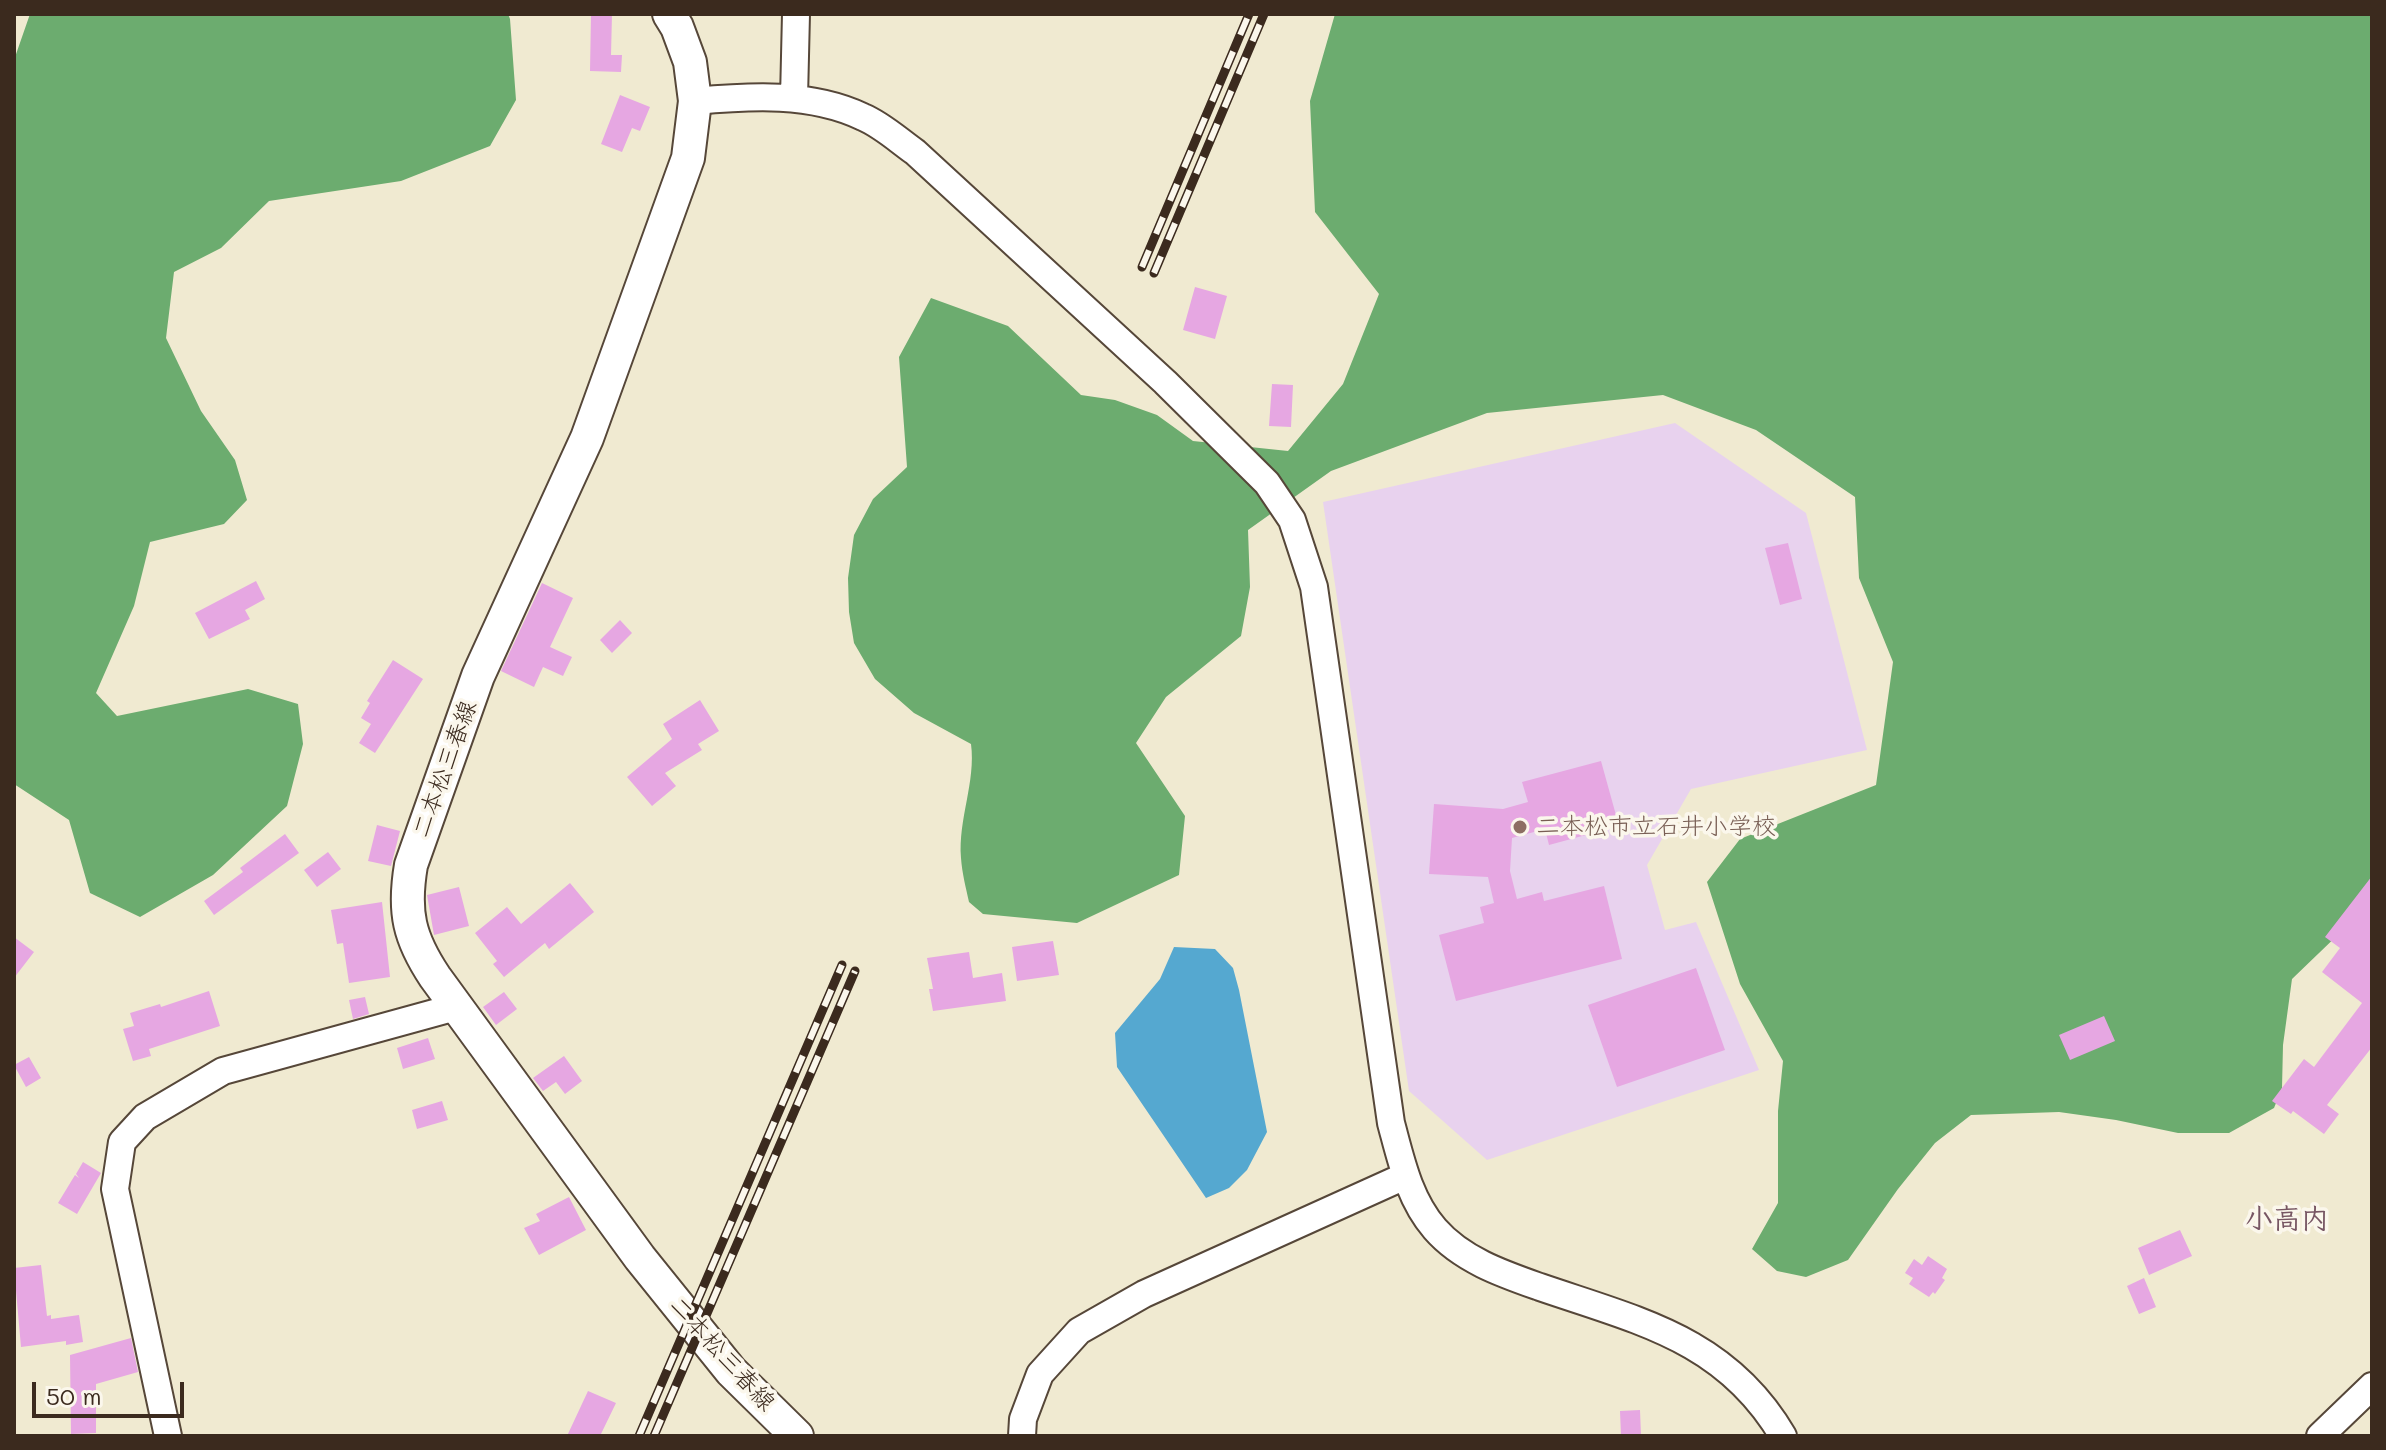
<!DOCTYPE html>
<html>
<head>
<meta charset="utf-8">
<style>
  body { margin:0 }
  #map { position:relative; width:2386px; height:1450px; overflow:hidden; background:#f0ead1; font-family:Mali,sans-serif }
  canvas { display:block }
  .frame { position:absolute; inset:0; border:16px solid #3b2a1e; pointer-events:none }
  .scale { position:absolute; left:32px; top:1382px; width:152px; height:36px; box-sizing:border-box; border:4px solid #3b2a1e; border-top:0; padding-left:10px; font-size:24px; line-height:28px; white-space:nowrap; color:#3b2a1e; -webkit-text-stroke:6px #fbf7ec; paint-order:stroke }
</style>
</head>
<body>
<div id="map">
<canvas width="2386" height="1450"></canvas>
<div class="frame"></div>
<div class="scale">50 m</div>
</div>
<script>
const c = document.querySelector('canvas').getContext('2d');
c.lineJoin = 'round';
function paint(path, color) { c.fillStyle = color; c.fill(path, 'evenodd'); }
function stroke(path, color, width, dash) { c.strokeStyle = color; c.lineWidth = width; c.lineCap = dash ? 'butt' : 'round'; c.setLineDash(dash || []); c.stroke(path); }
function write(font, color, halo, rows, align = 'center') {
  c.font = font + ' Mali,"Klee One",sans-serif'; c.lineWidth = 7; c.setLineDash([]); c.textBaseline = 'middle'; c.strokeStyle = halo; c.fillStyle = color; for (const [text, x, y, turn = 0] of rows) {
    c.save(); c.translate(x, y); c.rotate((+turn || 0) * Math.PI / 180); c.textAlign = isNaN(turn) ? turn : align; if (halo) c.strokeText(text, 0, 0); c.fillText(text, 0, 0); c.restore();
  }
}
paint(new Path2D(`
  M 1675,423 L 1806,513 L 1867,750 L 1691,789 L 1647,865 L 1665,930 L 1696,922 L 1759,1070 L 1487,1160 L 1409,1091 L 1323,502 Z`), '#e8d2ee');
paint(new Path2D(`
  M 30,14 L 508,14 L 510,19 L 516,100 L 490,146 L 401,181 L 269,201 L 221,248 L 174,272 L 166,338 L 201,411 L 235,460 L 247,500 L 224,524 L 150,542 L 134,606 L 96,693 L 117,716 L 248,689 L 298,704 L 303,744 L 287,806 L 213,875 L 140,917 L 90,893 L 69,820 L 14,784 L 14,60 Z
  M 1335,14 L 2372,14 L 2372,902 L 2292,979 L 2283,1045 L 2282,1088 L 2274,1108 L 2229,1133 L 2178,1133 L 2116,1120 L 2059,1112 L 1971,1115 L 1935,1143 L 1898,1189 L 1848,1260 L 1806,1277 L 1777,1271 L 1752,1249 L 1778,1203 L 1778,1111 L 1783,1061 L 1740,984 L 1707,882 L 1740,839 L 1876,785 L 1893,662 L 1859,578 L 1855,497 L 1756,430 L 1663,395 L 1487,413 L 1331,471 L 1248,530 L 1250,587 L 1241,636 L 1166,697 L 1136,743 L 1185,816 L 1179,875 L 1077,923 L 983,914 L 969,902 C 966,888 962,873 961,858 C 958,819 976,782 971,744 L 914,713 L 875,679 L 854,643 L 849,612 L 848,578 L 854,535 L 873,499 L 907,467 L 899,357 L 931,298 L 1008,326 L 1081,395 L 1115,400 L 1157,415 L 1193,441 L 1288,451 L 1343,384 L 1379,294 L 1315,212 L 1310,101 Z`), '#6cac6f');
paint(new Path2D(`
  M 1174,947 L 1215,949 L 1233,968 L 1239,990 L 1267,1132 L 1247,1170 L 1229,1188 L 1206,1198 L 1117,1067 L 1115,1033 L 1160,979 Z`), '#55a8d0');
paint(new Path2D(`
  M 591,14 L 612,14 L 611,55 L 622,55 L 621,72 L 590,71 Z
  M 620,95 L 650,107 L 640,131 L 632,128 L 622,152 L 601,144 Z
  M 1195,287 L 1227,296 L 1215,339 L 1183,330 Z
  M 1272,384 L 1293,385 L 1291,427 L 1269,426 Z
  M 1788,543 L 1802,599 L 1780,605 L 1765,548 Z
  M 256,581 L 265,599 L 245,610 L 250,619 L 209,639 L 195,613 Z
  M 542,583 L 573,598 L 550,647 L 572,657 L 563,676 L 543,667 L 534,687 L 501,671 Z
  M 620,620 L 632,633 L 612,653 L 600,640 Z
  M 393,660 L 423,679 L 375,753 L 359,743 L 371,724 L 361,718 L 370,703 L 367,701 Z
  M 700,700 L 719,731 L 698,744 L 702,750 L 665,773 L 676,786 L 652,806 L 627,777 L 672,739 L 663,724 Z
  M 1601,761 L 1619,826 L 1549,845 L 1545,829 L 1512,838 L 1510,871 L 1517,899 L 1542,892 L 1544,901 L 1604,886 L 1622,959 L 1456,1001 L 1439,935 L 1484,923 L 1480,907 L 1494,903 L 1488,877 L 1429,874 L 1434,804 L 1503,809 L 1528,802 L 1522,782 Z
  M 377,825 L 400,831 L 391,866 L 368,861 Z
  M 285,834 L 299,853 L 214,915 L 204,901 L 243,872 L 240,868 Z
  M 328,852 L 341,869 L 317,887 L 304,870 Z
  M 2372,876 L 2372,1047 L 2327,1105 L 2339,1114 L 2324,1134 L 2293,1111 L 2291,1114 L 2272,1101 L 2304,1059 L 2314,1067 L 2362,1003 L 2322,972 L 2340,948 L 2325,937 Z
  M 570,883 L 594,912 L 549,949 L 545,943 L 504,977 L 493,964 L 497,961 L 475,933 L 507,907 L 521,924 Z
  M 459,887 L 469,926 L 434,935 L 427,895 Z
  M 382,902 L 390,977 L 349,983 L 343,943 L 337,944 L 331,910 Z
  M 14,937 L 34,952 L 14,978 Z
  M 1053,941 L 1059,975 L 1017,981 L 1012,947 Z
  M 969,952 L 973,978 L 1002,973 L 1006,1001 L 933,1011 L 929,989 L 933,989 L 927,958 Z
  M 1696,968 L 1725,1050 L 1617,1087 L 1588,1005 Z
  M 209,991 L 220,1026 L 149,1049 L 151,1056 L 133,1061 L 123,1029 L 134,1026 L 130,1013 L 160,1004 L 161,1007 Z
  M 504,992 L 517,1009 L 496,1025 L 483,1007 Z
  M 365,997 L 369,1014 L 353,1019 L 349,1000 Z
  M 2104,1016 L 2115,1041 L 2070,1060 L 2059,1035 Z
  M 428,1038 L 435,1059 L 403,1069 L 397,1048 Z
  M 564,1056 L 582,1081 L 565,1094 L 556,1082 L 543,1091 L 533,1078 Z
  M 29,1057 L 41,1078 L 26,1087 L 14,1065 Z
  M 442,1101 L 448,1120 L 417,1129 L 412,1110 Z
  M 83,1162 L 101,1173 L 77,1214 L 58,1203 L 75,1175 L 79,1178 L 76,1174 Z
  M 569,1197 L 586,1230 L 539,1255 L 524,1228 L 540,1221 L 536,1214 Z
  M 2180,1230 L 2192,1256 L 2149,1275 L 2138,1248 Z
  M 1928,1256 L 1947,1269 L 1942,1278 L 1945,1280 L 1935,1294 L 1933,1292 L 1929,1297 L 1909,1284 L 1913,1278 L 1905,1273 L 1914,1259 L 1922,1265 Z
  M 41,1265 L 47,1316 L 51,1315 L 51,1319 L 79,1315 L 83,1342 L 66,1345 L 66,1341 L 21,1347 L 14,1268 Z
  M 2144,1278 L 2156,1307 L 2139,1314 L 2127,1286 Z
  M 131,1338 L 138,1372 L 96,1384 L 96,1433 L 71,1434 L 70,1355 Z
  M 588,1391 L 616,1403 L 600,1436 L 567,1436 Z
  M 1640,1410 L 1641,1436 L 1621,1436 L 1620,1411 Z`), '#e6a7e2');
const minor = new Path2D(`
  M 794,98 L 796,14
  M 695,101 C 750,96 811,92 863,117 C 882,125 898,140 915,152 L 1165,382 L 1267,483 L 1292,520 L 1314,587 L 1391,1123 C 1401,1160 1409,1199 1435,1229 C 1462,1260 1503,1274 1540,1287 C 1639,1321 1726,1339 1783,1436
  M 168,1436 L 115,1189 L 122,1142 L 145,1117 L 223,1071 L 456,1007
  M 1022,1436 L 1023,1419 L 1040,1374 L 1079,1331 L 1144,1294 L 1405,1176
  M 2320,1436 L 2372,1386`);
const major = new Path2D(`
  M 669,14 L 677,27 L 690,62 L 695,101 L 688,158 L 587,438 L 478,676 L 411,865 C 403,912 409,938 435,977 L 640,1258 L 731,1371 L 797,1436`);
stroke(minor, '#564739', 30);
stroke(major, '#564739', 36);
stroke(minor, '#fff', 26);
stroke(major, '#fff', 32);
const rail = new Path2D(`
  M 1142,267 L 1249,14
  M 1154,273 L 1264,14
  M 639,1436 L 842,965
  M 654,1436 L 855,971`);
stroke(rail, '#3b2a1e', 9);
stroke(rail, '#fbf7ec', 6, [18]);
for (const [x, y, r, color] of [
  [1520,827,8,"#8d6e63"]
]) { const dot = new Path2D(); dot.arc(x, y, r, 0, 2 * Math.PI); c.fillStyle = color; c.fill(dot); stroke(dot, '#fbf7ec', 3); }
write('24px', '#3b2a1e', '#fbf7ec', [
  ["二本松三春線",445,769,-70],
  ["二本松三春線",722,1354,48]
]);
write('24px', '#785e54', '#fbf7ec', [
  ["二本松市立石井小学校",1536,827]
], 'left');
write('bold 28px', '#775663', '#fbf7ec', [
  ["小高内",2287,1219]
]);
</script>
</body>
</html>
